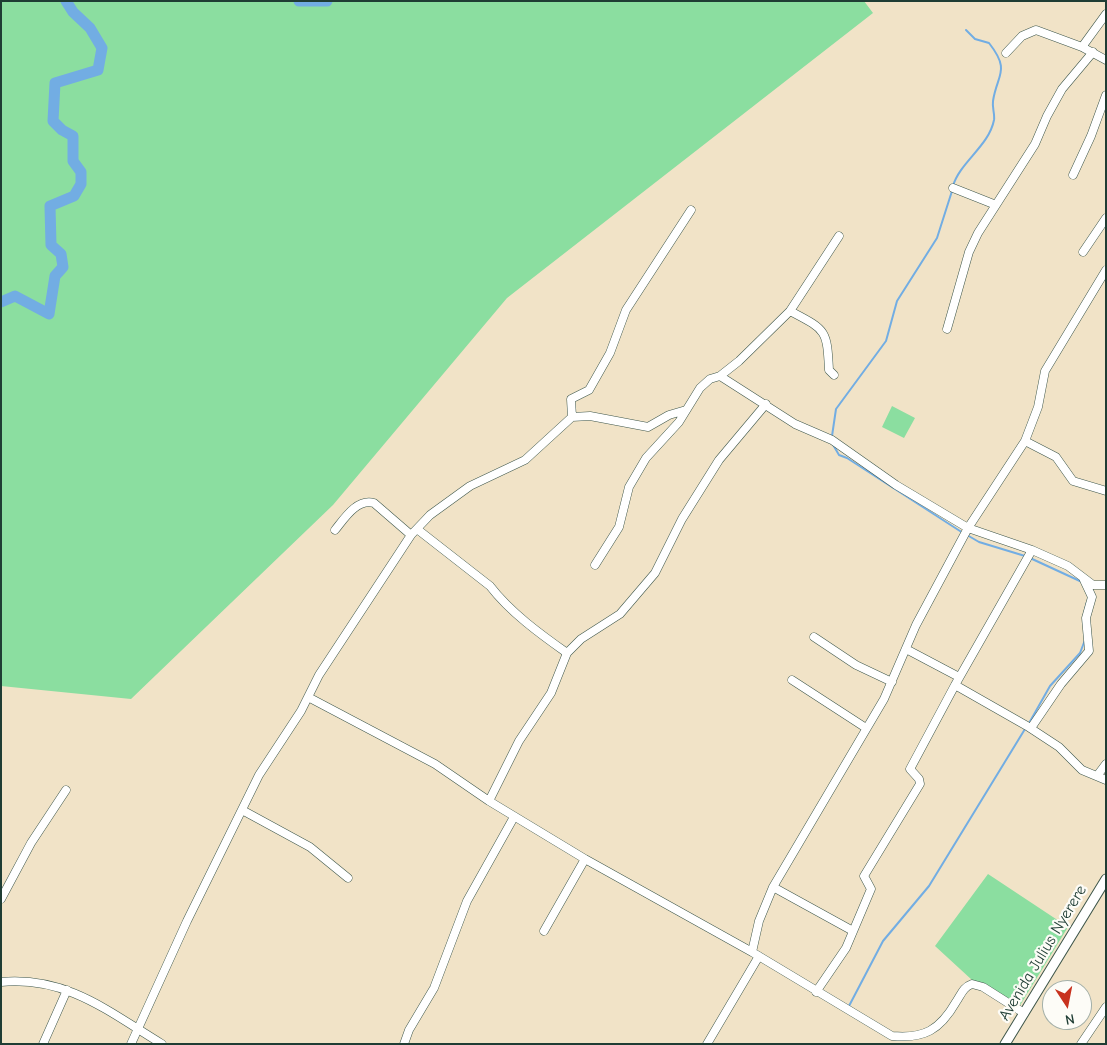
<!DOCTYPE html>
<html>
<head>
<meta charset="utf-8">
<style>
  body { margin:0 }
  #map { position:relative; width:1107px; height:1045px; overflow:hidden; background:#f1e3c7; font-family:"Comic Neue",sans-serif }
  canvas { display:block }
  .frame { position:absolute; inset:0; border:2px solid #1f3d34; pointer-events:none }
  .north { position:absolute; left:1042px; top:980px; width:50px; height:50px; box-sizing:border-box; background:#fdfcf7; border:1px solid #a4b0a9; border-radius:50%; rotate:169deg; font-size:14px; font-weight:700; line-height:20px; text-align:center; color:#1f3d34 }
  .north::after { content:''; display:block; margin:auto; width:18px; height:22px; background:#c8321e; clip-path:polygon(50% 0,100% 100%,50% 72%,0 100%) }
</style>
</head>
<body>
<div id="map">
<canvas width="1107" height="1045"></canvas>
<div class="frame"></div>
<div class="north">N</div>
</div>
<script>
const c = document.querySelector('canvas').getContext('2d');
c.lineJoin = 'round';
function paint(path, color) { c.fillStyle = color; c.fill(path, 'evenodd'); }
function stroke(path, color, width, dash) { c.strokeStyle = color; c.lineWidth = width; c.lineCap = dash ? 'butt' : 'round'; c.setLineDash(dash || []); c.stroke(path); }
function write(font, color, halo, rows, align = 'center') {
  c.font = font + ' "Comic Neue",sans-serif'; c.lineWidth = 4.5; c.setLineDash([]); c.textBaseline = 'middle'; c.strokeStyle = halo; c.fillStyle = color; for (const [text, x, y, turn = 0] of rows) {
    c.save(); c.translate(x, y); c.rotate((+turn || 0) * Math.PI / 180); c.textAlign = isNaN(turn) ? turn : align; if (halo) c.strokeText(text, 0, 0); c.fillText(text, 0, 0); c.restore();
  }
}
paint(new Path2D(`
  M 1,1 L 864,1 L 873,13 L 507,298 L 333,505 L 131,699 L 1,686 Z
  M 892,406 L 915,418 L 904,438 L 882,427 Z
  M 988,874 L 1068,927 L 1019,1007 L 972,980 L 935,946 Z`), '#8bdea0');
stroke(new Path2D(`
  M 953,186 C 960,162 989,146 994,120 C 995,114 992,108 993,101 C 997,74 1011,71 989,43 L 975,39 L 966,30
  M 832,436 L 836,409 L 886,341 L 897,301 L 937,238 L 952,191
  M 832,443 L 839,455 L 847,458 L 963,533
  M 967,535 L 979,542 L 1025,556
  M 1030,558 L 1082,582
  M 1083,618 L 1087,602
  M 1028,725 L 1050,686 L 1080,653 L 1085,640
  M 849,1006 L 883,941 L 929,886 L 1025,729`), '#72ade3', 2);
stroke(new Path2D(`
  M 299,1 L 327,1
  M 1,302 L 15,296 L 49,314 L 55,276 L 63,267 L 61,254 L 51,245 L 50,206 L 74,196 L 81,184 L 81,172 L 73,161 L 73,136 L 62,130 L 53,121 L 55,83 L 98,70 L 102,48 L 90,28 L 73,12 L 66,1`), '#72ade3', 11);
const minor = new Path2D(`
  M 1082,47 L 1106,14
  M 1006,53 L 1022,36 L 1036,30 L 1082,47 L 1106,60
  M 1073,175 L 1091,136 L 1106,95
  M 953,188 L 996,205
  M 1083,252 L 1106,218
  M 790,311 C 826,330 827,329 829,370 L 834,375
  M 947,329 L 969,252 L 978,233 L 1035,144 L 1047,116 L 1062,89 L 1093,52
  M 720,376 L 739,361 L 790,311 L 839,236
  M 572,417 L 571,399 L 589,390 L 610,353 L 626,310 L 691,210
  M 1025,441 L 1056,457 L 1073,481 L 1106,491
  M 417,529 L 490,586 C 510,612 540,634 567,653
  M 335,530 C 344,519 357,498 374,503 L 411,535
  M 595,565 L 619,527 L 629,487 L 646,458 L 679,422 L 700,388 L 710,379 L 720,376 L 795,424 L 832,440 L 896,485 L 968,528 L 1032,550 L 1068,566 L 1093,585 L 1106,585
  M 814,637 L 856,665 L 892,682
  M 906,649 L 959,677
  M 792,680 L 866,728
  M 955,685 L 1027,726 L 1059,747 L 1082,770 L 1106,780
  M 308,697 L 435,764 L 489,801 L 585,859 L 752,952
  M 1031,728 L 1061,684 L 1089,651 L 1086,618 L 1092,597 L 1084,580
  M 1097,776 L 1106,764
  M 489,801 L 519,741 L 551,693 L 567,653 L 581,639 L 620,614 L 655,573 L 682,519 L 719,460 L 766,404
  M 242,810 L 310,847 L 348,878
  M 773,887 L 853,931
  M 1,899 L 31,843 L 66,790
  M 544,931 L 585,859
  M 1,982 C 67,976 109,1012 162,1044
  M 816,992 L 846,948 L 871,889 L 864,876 L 920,784 L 919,779 L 910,769 L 955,685 L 1032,550
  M 1024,1013 L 983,987 L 972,984 C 963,987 961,995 956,1002 C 940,1030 924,1039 892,1036 L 752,952 L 759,921 L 773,887 L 884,699 L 916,625 L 968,528 L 1025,441 L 1038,407 L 1045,371 L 1106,270
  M 43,1044 L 67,990
  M 131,1044 L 187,921 L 259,775 L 301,711 L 319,675 L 411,535 L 430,515 L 470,486 L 525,460 L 572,417 L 590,416 L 648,427 L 669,415 L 686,410
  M 404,1044 L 409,1030 L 434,988 L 467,901 L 514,817
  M 707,1044 L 759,956
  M 1081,1044 L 1106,1007`);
const tertiary = new Path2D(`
  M 1005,1044 L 1106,879`);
stroke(minor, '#3e564a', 9);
stroke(tertiary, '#3e564a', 11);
stroke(minor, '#fff', 8);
stroke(tertiary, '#fff', 9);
write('16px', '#1f3d34', '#fdfcf7', [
  ["Avenida Julius Nyerere",1043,953,-59]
]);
</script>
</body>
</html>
